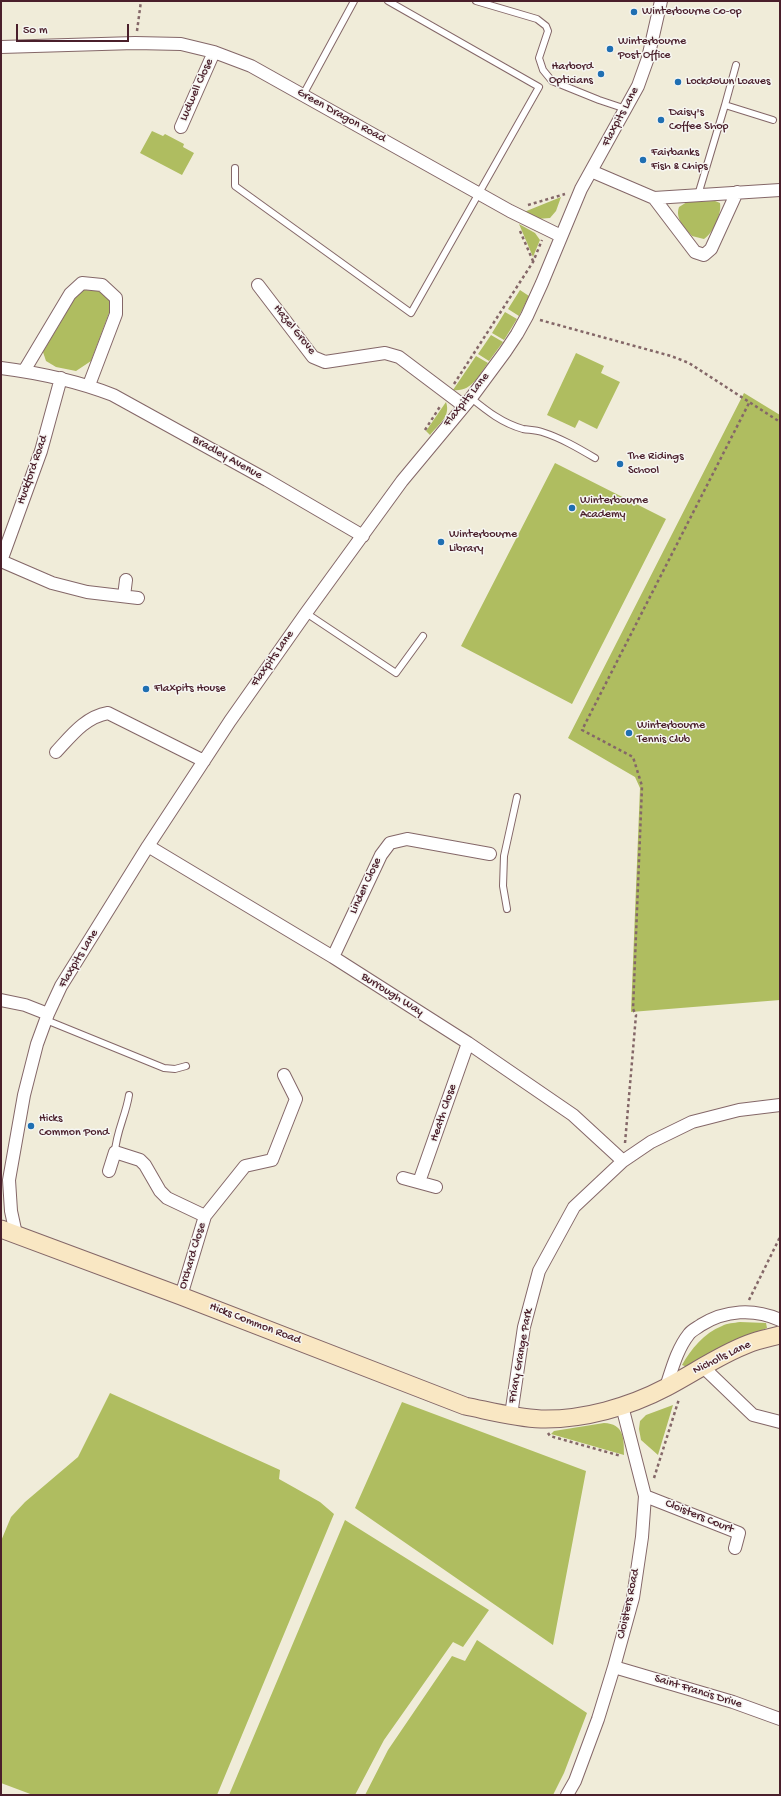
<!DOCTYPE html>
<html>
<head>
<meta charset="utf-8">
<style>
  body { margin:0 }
  #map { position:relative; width:781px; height:1796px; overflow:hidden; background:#f0ecd9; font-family:"Gochi Hand",sans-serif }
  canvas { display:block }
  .frame { position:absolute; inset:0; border:2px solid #4a1f2b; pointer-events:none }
  .scale { position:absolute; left:16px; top:24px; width:113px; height:18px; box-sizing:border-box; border:2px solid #4a1f2b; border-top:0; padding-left:5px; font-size:12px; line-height:14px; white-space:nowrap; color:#4a1f2b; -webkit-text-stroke:3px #f6f6f2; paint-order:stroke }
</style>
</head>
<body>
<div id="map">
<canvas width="781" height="1796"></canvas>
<div class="frame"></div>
<div class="scale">50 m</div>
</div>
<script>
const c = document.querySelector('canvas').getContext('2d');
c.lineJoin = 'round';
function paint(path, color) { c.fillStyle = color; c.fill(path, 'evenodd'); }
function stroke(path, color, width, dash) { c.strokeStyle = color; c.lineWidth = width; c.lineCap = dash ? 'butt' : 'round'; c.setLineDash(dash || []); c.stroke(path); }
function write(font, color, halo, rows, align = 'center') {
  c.font = font + ' "Gochi Hand",sans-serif'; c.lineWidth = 3; c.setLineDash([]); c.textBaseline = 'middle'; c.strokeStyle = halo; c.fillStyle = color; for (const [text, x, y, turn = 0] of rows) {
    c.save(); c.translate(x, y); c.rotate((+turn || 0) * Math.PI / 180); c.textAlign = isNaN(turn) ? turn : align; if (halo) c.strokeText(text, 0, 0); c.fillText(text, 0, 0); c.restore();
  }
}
paint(new Path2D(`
  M 152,131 L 163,136 L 165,134 L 184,144 L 183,147 L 194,153 L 182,175 L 140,153 Z
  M 561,197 L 556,211 L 550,218 L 537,219 L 524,212 Z
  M 715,201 L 720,203 C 722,214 713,233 704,239 L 692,236 C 684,227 675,219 679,207 L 687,202 Z
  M 519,224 L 535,233 L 540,240 L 533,257 Z
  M 84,290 L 99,291 L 110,301 L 109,313 L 91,361 L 76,371 L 56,367 L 46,361 L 43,352 L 75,298 Z
  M 520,290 L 529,296 L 519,316 L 508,309 Z
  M 505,312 L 517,319 L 504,340 L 492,333 Z
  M 491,335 L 503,342 L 489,361 L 478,354 Z
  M 576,353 L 604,366 L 601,373 L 620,382 L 597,429 L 579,420 L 575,428 L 547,415 Z
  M 476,356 L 488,363 C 478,376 472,392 453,390 Z
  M 744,393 L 780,415 L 780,1000 L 631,1012 L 640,788 L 635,777 L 568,738 Z
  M 446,402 C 451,416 439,424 430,435 L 426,431 Z
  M 555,463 L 666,519 L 572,704 L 461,646 Z
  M 740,1322 L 766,1323 L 767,1328 L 722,1347 L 687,1367 L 682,1365 C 691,1349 704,1333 722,1326 C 727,1323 734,1323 740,1322 Z
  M 110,1393 L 280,1470 L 279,1479 L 320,1502 L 334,1514 L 217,1795 L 33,1795 L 1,1783 L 1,1541 L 11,1517 L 25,1502 L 78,1457 Z
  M 402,1402 L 586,1471 L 553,1645 L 355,1508 Z
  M 673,1405 L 658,1455 L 641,1440 L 639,1429 L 640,1421 L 646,1415 Z
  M 604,1423 C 624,1424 624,1438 624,1455 L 551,1434 L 554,1431 Z
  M 345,1520 L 489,1610 L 463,1647 L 453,1642 L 384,1740 L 355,1795 L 229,1795 Z
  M 477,1640 L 587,1713 L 564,1773 L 553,1795 L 365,1795 L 388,1750 L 452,1656 L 465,1661 Z`), '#afbd60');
const lane = new Path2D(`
  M 476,1 L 537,19 L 546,26 L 548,31 L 539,58 L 543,70 L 552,81 L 599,100 L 626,109
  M 303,95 L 354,1
  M 725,105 L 736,65
  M 235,168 L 235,186 L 411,313 L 539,87 L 388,1
  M 698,195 L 725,105 L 773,120
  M 471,398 C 487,411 502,423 523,429 C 529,430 536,430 542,432 C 561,438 578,448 595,458
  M 306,613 L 396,673 L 423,636
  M 507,909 L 503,886 L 504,856 L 517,797
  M 46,1020 L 164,1068 L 175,1069 L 186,1066
  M 115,1152 C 116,1132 126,1115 129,1095`);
const street = new Path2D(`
  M 1,47 L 135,43 L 181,44 L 214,52 L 251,66 L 510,211 L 561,236
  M 181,127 L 214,52
  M 591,171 L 654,198 L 780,190
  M 654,198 L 695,252 L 704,255 L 711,249 L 737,192
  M 258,285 L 313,357 L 325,362 L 385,353 L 399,357 L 464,406
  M 1,368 C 40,373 77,381 113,395 L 267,480 L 363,536
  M 24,371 L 70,294 L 82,283 L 102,285 L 116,298 L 116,314 L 89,385
  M 1,561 L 41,451 L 61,378
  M 1,561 L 52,583 L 87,592 L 138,598
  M 124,596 L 126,580
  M 56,752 C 71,736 85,717 108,713 L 204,761
  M 148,846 L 333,957 L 468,1043 L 573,1115 L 623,1161
  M 333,957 L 381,855 L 390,843 L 407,839 L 490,854
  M 1,1000 L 25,1005 L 48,1014
  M 109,1171 L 115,1152 L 140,1160 L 145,1165 L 160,1191 L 167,1198 L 205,1216
  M 403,1178 L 436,1187
  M 419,1182 L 468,1043
  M 16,1234 L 11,1211 L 9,1180 L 24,1095 L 37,1044 L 48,1014 L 61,986 L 148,846 L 230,721 L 306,613 L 402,481 L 471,398 L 505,352 L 517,334 L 527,316 L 542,283 L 581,189 L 638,86 L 648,58 L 661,1
  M 181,1296 L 205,1216 L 245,1166 L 272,1160 L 296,1099 L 284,1075
  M 702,1366 L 753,1415 L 780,1422
  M 666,1387 C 672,1369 677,1349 689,1334 C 692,1330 697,1328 701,1325 C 725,1310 754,1308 780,1320
  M 511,1415 L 524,1327 L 539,1271 L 574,1207 L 623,1161 L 651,1142 L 692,1122 L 739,1110 L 780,1105
  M 645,1496 L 739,1533 L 735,1548
  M 614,1667 L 733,1702 L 780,1719
  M 567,1795 L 575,1781 L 598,1719 L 614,1667 L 633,1598 L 642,1537 L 645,1496 L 622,1406`);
const secondary = new Path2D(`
  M 1,1229 L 181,1296 L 465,1406 C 490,1411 515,1418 541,1419 C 583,1420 629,1407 667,1387 C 694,1373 719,1355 748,1344 C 758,1340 769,1338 780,1335`);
stroke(lane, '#846768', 8);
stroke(street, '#846768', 14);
stroke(secondary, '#846768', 19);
stroke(new Path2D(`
  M 137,31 L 141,1
  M 528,205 L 565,194
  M 520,231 L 533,261
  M 540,320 L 671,356 L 689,363 L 780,422
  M 454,384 L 533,262 L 542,240
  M 425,430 L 441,405
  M 625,1143 L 636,1015 L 633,1009 L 642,786 L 633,757 L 582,730 L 749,403
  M 749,1300 L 780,1237
  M 548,1433 L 550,1436 L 621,1456
  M 654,1478 L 679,1399`), '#846768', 2.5, [3, 3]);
stroke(lane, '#fff', 6);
stroke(street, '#fff', 12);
stroke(secondary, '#f9e7c3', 17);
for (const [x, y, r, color] of [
  [634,12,4,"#1f6fb2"],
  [610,49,4,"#1f6fb2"],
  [601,74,4,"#1f6fb2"],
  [678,82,4,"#1f6fb2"],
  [661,120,4,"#1f6fb2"],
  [643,160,4,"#1f6fb2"],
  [620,464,4,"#1f6fb2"],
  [572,508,4,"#1f6fb2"],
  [441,542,4,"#1f6fb2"],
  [146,689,4,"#1f6fb2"],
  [629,733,4,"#1f6fb2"],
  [31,1126,4,"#1f6fb2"]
]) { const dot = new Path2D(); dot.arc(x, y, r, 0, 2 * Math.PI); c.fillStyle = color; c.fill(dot); stroke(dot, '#f6f6f2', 1.5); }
write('12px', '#4a1f2b', '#f6f6f2', [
  ["Winterbourne Co-op",642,12],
  ["Winterbourne",618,42],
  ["Post Office",618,56],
  ["Harbord",593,67,"right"],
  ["Opticians",593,81,"right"],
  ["Lockdown Loaves",686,82],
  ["Daisy's",669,113],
  ["Coffee Shop",669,127],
  ["Fairbanks",651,153],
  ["Fish & Chips",651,167],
  ["The Ridings",628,457],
  ["School",628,471],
  ["Winterbourne",580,501],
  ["Academy",580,515],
  ["Winterbourne",449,535],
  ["Library",449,549],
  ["Flaxpits House",154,689],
  ["Winterbourne",637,726],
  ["Tennis Club",637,740],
  ["Hicks",39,1119],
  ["Common Pond",39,1133]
], 'left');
write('12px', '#4a1f2b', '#f6f6f2', [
  ["Ludwell Close",197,90,-66],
  ["Green Dragon Road",341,116,29],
  ["Flaxpits Lane",621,117,-62],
  ["Hazel Grove",294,330,51],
  ["Flaxpits Lane",467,400,-51],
  ["Bradley Avenue",227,458,29],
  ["Huckford Road",33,470,-71],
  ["Flaxpits Lane",273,659,-55],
  ["Linden Close",366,886,-65],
  ["Flaxpits Lane",79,959,-59],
  ["Burrough Way",392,995,32],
  ["Heath Close",444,1113,-71],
  ["Orchard Close",193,1256,-73],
  ["Hicks Common Road",255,1324,21],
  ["Friary Grange Park",521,1356,-80],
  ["Nicholls Lane",722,1358,-26],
  ["Cloisters Court",699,1517,22],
  ["Cloisters Road",629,1604,-78],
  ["Saint Francis Drive",698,1692,17]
]);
</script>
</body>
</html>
